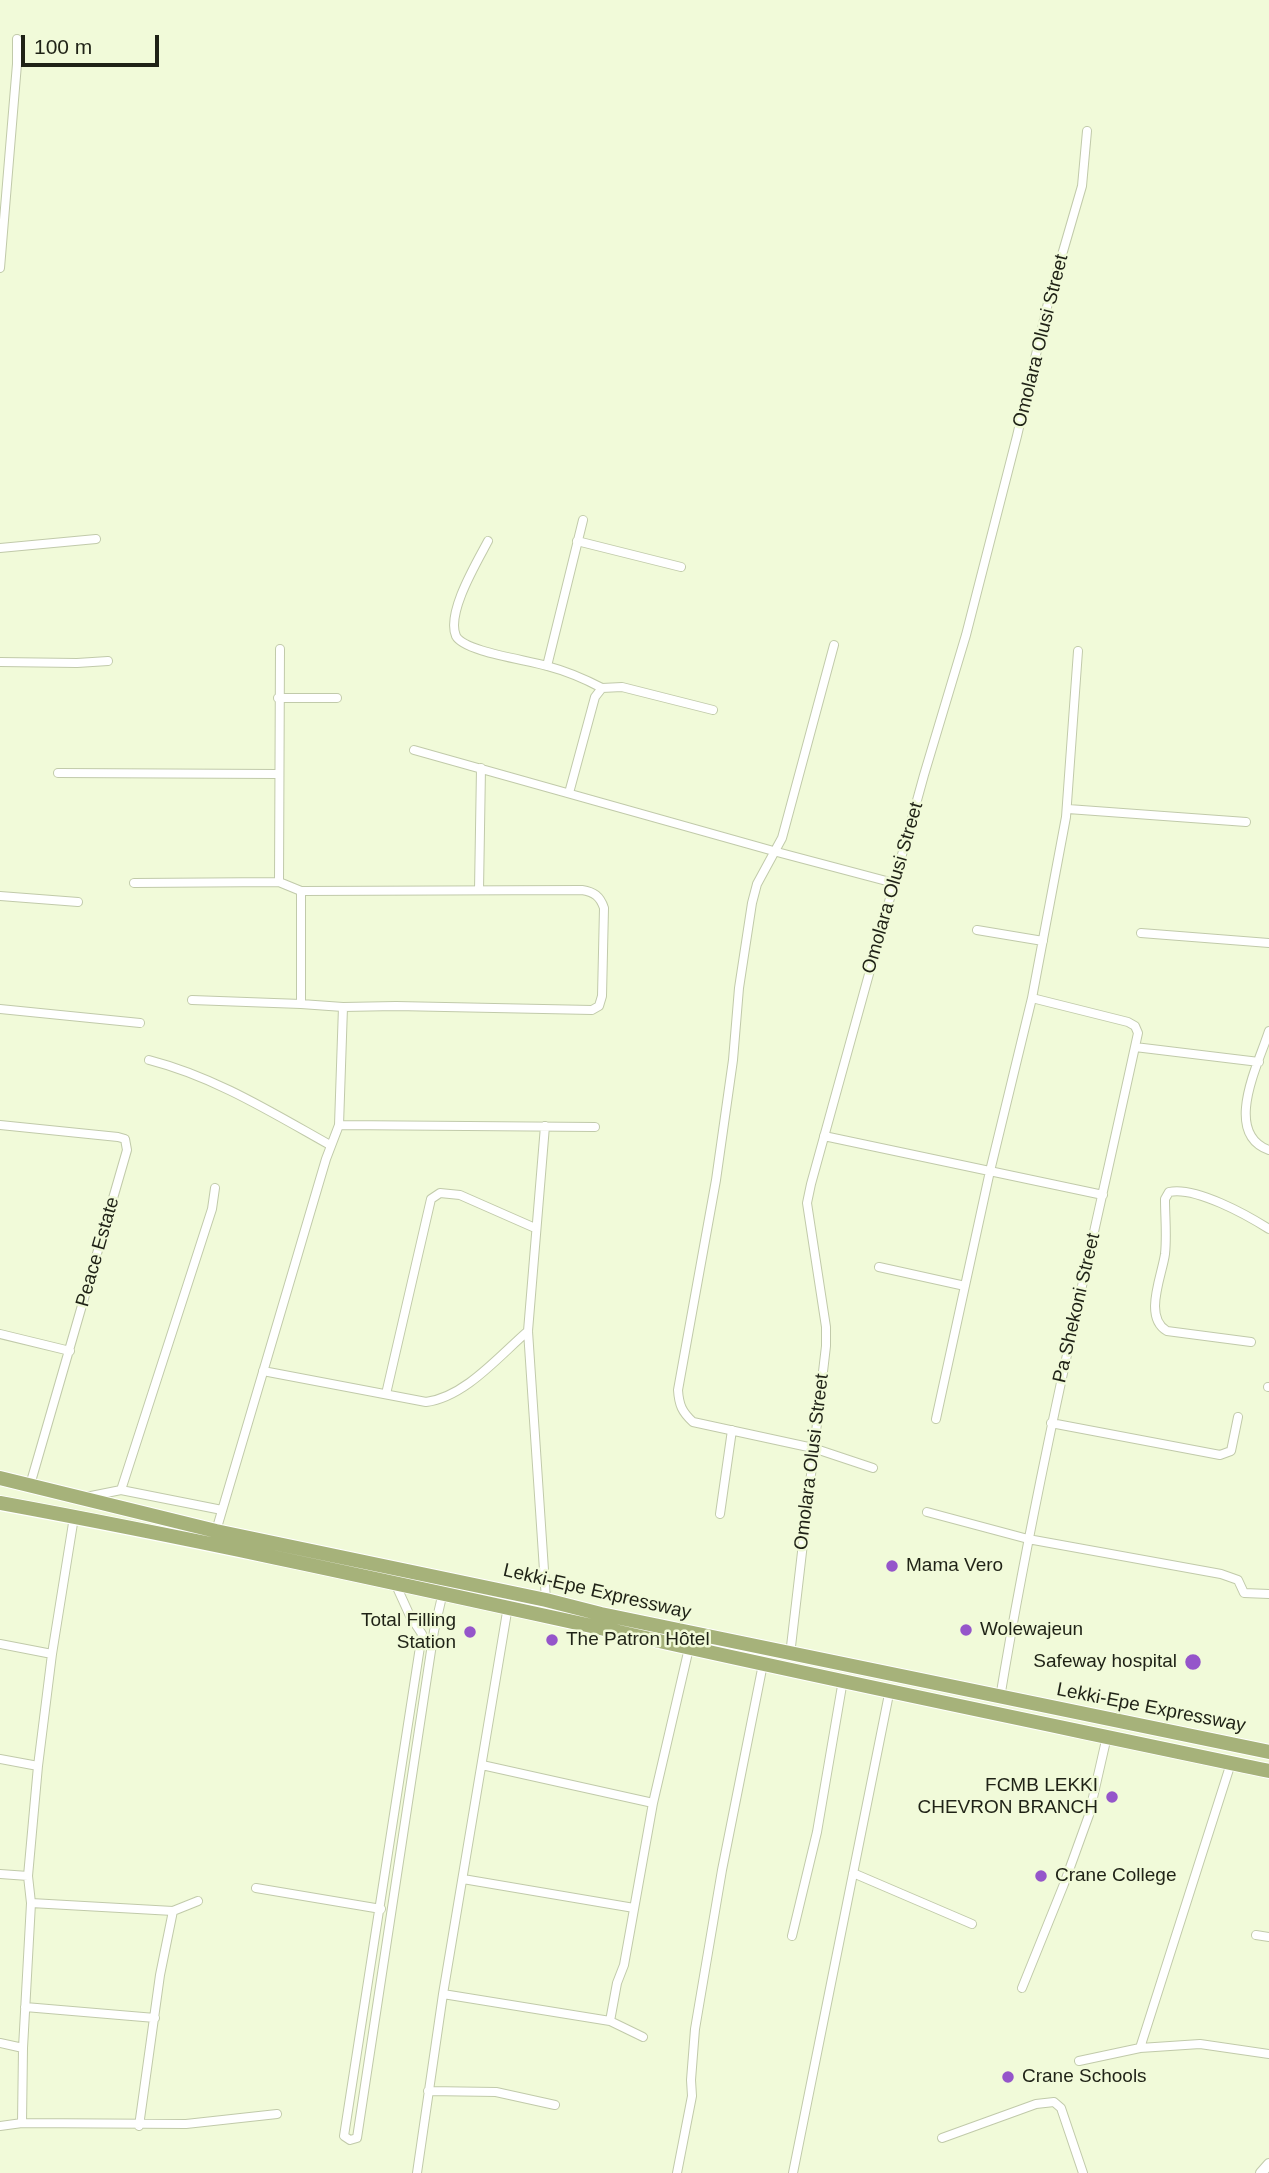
<!DOCTYPE html>
<html>
<head>
<meta charset="utf-8">
<style>
  body { margin:0 }
  #map { position:relative; width:1269px; height:2173px; overflow:hidden; background:#f1fad9; font-family:Arial,sans-serif }
  canvas { display:block }
  .scale { position:absolute; left:21px; top:35px; width:138px; height:32px; box-sizing:border-box; border:4px solid #1f2216; border-top:0; padding-left:9px; font-size:21px; line-height:24px; white-space:nowrap; color:#1f2216; -webkit-text-stroke:5px #f1fad9; paint-order:stroke }
</style>
</head>
<body>
<div id="map">
<canvas width="1269" height="2173"></canvas>
<div class="scale">100 m</div>
</div>
<script>
const c = document.querySelector('canvas').getContext('2d');
c.lineJoin = 'round';
function stroke(path, color, width, dash) { c.strokeStyle = color; c.lineWidth = width; c.lineCap = dash ? 'butt' : 'round'; c.setLineDash(dash || []); c.stroke(path); }
function write(font, color, halo, rows, align = 'center') {
  c.font = font + ' Arial,sans-serif'; c.lineWidth = 5; c.setLineDash([]); c.textBaseline = 'middle'; c.strokeStyle = halo; c.fillStyle = color; for (const [text, x, y, turn = 0] of rows) {
    c.save(); c.translate(x, y); c.rotate((+turn || 0) * Math.PI / 180); c.textAlign = isNaN(turn) ? turn : align; if (halo) c.strokeText(text, 0, 0); c.fillText(text, 0, 0); c.restore();
  }
}
const minor = new Path2D(`
  M 0,268 L 17,64 L 17,39
  M 488,541 C 477,562 446,613 456,636 C 464,652 529,660 547,666 C 566,671 585,679 602,688
  M 577,541 L 681,567
  M 0,548 L 96,539
  M 834,645 L 782,838 L 757,884 L 752,903 L 739,988 L 733,1060 L 716,1180 L 678,1390 C 679,1405 682,1412 693,1422 L 813,1448 L 873,1468
  M 0,662 L 77,663 L 108,661
  M 547,666 L 583,520
  M 278,698 L 337,698
  M 414,750 L 777,852 L 894,883
  M 58,773 L 278,774
  M 569,793 L 595,697 L 602,688 L 622,687 L 713,710
  M 1068,809 L 1246,822
  M 134,883 L 279,882
  M 479,890 L 481,768
  M 301,891 L 582,890 C 594,892 600,896 604,908 L 602,996 L 599,1006 L 592,1010 L 396,1006 L 343,1007
  M 0,896 L 78,902
  M 977,930 L 1043,941
  M 1141,933 L 1269,943
  M 192,1000 L 301,1004
  M 0,1009 L 140,1023
  M 1269,1031 C 1259,1063 1222,1133 1269,1150
  M 1135,1047 L 1259,1062
  M 149,1060 C 215,1077 271,1112 330,1145
  M 0,1125 L 118,1137 L 125,1139 L 127,1150 L 30,1485
  M 339,1125 L 595,1127
  M 545,1126 L 528,1331 L 546,1600
  M 824,1136 L 1103,1195
  M 879,1267 L 965,1286
  M 0,1334 L 70,1351
  M 1251,1342 L 1167,1331 C 1143,1317 1162,1276 1165,1254 C 1167,1236 1165,1217 1165,1199 L 1169,1192 C 1195,1186 1247,1215 1269,1229
  M 263,1371 L 426,1402 C 465,1397 499,1356 528,1331
  M 1268,1387 L 1269,1387
  M 386,1394 L 431,1199 L 440,1193 L 460,1195 L 535,1228
  M 936,1419 L 990,1171 L 1032,998 L 1066,817 L 1078,651
  M 1051,1423 L 1220,1455 L 1231,1451 L 1238,1417
  M 121,1490 L 222,1510
  M 86,1497 L 121,1490 L 212,1209 L 215,1188
  M 927,1512 L 1028,1539 L 1221,1574 L 1238,1580 L 1244,1593 L 1269,1594
  M 720,1514 L 732,1430
  M 216,1531 L 326,1159 L 339,1125 L 343,1007 L 301,1004 L 301,891 L 279,882 L 280,649
  M 395,1583 L 410,1616 L 422,1634 L 344,2136 L 350,2140 L 357,2138 L 434,1631 L 443,1592
  M 0,1644 L 52,1654
  M 790,1655 L 826,1346 L 826,1327 L 807,1203 L 811,1184 L 924,775 L 966,635 L 1017,436 L 1048,303 L 1082,186 L 1087,131
  M 1000,1698 C 1037,1474 1090,1254 1138,1033 L 1135,1026 L 1128,1022 L 1032,998
  M 0,1759 L 38,1766
  M 482,1765 L 653,1803
  M 853,1873 L 972,1924
  M 0,1874 L 28,1876
  M 463,1879 L 634,1908
  M 256,1888 L 381,1909
  M 31,1903 L 173,1911 L 198,1901
  M 1256,1935 L 1269,1937
  M 792,1936 L 817,1832 L 843,1680
  M 1022,1988 L 1064,1884 L 1089,1815 L 1107,1736
  M 443,1994 L 610,2021
  M 25,2007 L 155,2018
  M 643,2037 L 610,2021 L 617,1983 L 624,1965 L 653,1803 L 689,1648
  M 0,2043 L 23,2048
  M 1140,2048 L 1231,1763
  M 1079,2061 L 1140,2048 L 1200,2044 L 1269,2054
  M 428,2091 L 496,2092 L 555,2105
  M 22,2123 L 23,2048 L 31,1903 L 28,1876 L 38,1766 L 52,1654 L 74,1517
  M 0,2126 L 22,2123 L 186,2124 L 277,2114
  M 139,2126 L 160,1975 L 173,1911
  M 942,2138 L 1036,2104 L 1054,2102 L 1061,2108 L 1083,2173
  M 417,2173 L 443,1994 L 508,1606
  M 677,2173 L 692,2096 L 691,2080 L 695,2029 L 722,1870 L 763,1664
  M 793,2173 L 890,1689`);
const tertiary = new Path2D(`
  M 1261,2173 L 1269,2164`);
const trunk = new Path2D(`
  M 0,1478 L 216,1531 L 546,1600 L 601,1614 L 1269,1752
  M 0,1503 C 207,1541 413,1587 619,1632 C 835,1681 1052,1725 1269,1771`);
stroke(minor, '#c1caaa', 10);
stroke(tertiary, '#c1caaa', 12);
stroke(trunk, '#fff', 16);
stroke(minor, '#fff', 8);
stroke(tertiary, '#fff', 10);
stroke(trunk, '#a6b27a', 14);
for (const [x, y, r, color] of [
  [892,1566,7,"#9555ca"],
  [966,1630,7,"#9555ca"],
  [470,1632,7,"#9555ca"],
  [552,1640,7,"#9555ca"],
  [1193,1662,9,"#9555ca"],
  [1112,1797,7,"#9555ca"],
  [1041,1876,7,"#9555ca"],
  [1008,2077,7,"#9555ca"]
]) { const dot = new Path2D(); dot.arc(x, y, r, 0, 2 * Math.PI); c.fillStyle = color; c.fill(dot); stroke(dot, '#f1fad9', 2.5); }
write('19px', '#1f2216', '#f1fad9', [
  ["Omolara Olusi Street",1041,341,-76],
  ["Omolara Olusi Street",893,888,-74],
  ["Peace Estate",98,1252,-74],
  ["Pa Shekoni Street",1077,1308,-77],
  ["Omolara Olusi Street",812,1462,-83],
  ["Lekki-Epe Expressway",597,1592,13],
  ["Lekki-Epe Expressway",1151,1708,11]
]);
write('19px', '#1f2216', '#f1fad9', [
  ["Mama Vero",906,1566],
  ["Total Filling",456,1621,"right"],
  ["Station",456,1643,"right"],
  ["Wolewajeun",980,1630],
  ["The Patron Hôtel",566,1640],
  ["Safeway hospital",1177,1662,"right"],
  ["FCMB LEKKI",1098,1786,"right"],
  ["CHEVRON BRANCH",1098,1808,"right"],
  ["Crane College",1055,1876],
  ["Crane Schools",1022,2077]
], 'left');
</script>
</body>
</html>
